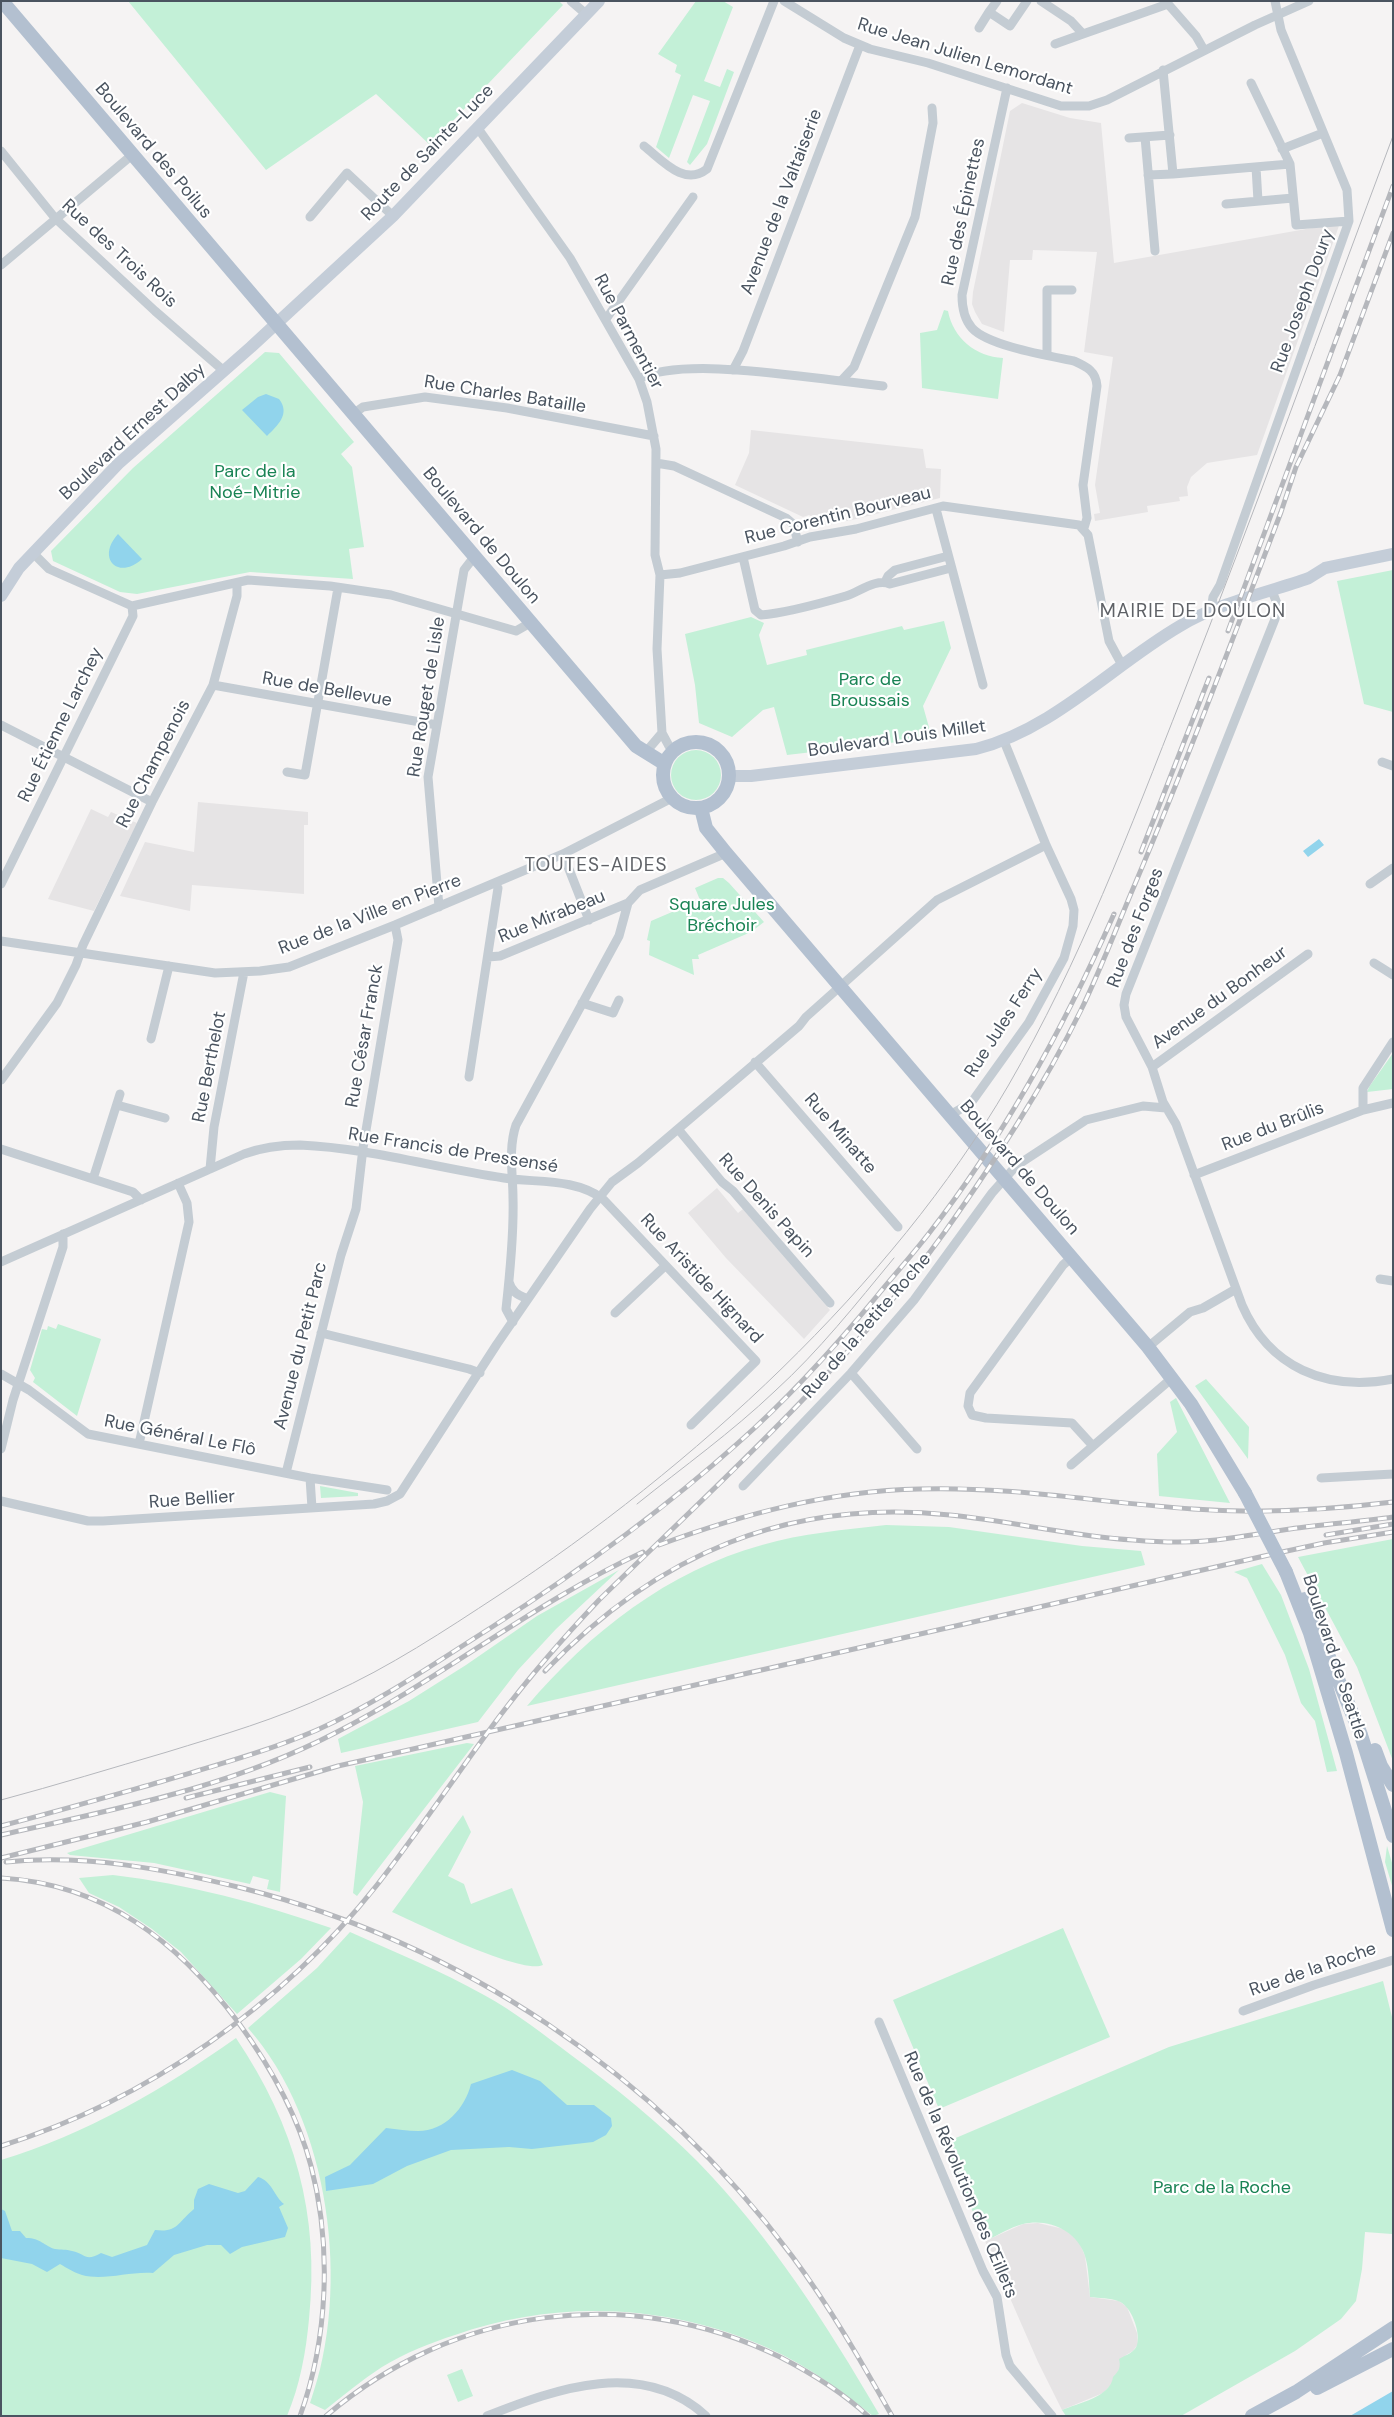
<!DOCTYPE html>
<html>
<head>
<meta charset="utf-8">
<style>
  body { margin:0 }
  #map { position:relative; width:1394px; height:2417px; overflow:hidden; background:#f5f3f3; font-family:"DM Sans",sans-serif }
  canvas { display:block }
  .frame { position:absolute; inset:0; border:2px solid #4a5460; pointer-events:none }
</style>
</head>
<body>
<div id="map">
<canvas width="1394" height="2417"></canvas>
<div class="frame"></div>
</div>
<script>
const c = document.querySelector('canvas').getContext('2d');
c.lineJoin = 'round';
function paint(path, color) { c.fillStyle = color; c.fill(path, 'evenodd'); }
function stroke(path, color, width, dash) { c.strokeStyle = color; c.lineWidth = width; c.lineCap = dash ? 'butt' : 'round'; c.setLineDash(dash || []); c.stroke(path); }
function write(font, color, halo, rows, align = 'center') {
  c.font = font + ' "DM Sans",sans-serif'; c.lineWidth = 4.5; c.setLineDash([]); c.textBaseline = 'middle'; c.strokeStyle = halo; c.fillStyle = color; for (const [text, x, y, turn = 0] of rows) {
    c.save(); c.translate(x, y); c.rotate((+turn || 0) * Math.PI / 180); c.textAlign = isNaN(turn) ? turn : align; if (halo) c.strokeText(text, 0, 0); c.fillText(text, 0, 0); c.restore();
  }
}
paint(new Path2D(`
  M 1022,103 L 1070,118 L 1101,123 L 1114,263 L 1340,223 L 1257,455 L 1207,463 L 1191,477 L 1187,487 L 1188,496 L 1179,497 L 1180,501 L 1147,506 L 1148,512 L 1095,521 L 1094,514 L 1100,513 L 1095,485 L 1113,357 L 1084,352 L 1097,252 L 1033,250 L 1032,260 L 1010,260 L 1004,332 L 982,324 L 975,312 L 972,304 L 973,292 L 1010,111 Z
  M 751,430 L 923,449 L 926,468 L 941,469 L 940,498 L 848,521 L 835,521 L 831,525 L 819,524 L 818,520 L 809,515 L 803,517 L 735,485 L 749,453 Z
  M 198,802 L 308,812 L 308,825 L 304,825 L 304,894 L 192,885 L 190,911 L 120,896 L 145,842 L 194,852 Z
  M 91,809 L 108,817 L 111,812 L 137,823 L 94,911 L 48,899 Z
  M 717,1188 L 738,1213 L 743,1209 L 830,1310 L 804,1339 L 726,1258 L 688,1213 Z
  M 1038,2223 L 1068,2230 L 1079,2242 L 1085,2256 L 1090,2297 L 1119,2301 L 1127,2307 L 1137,2333 L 1138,2344 L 1133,2351 L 1126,2355 L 1112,2384 L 1103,2393 L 1062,2410 L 1038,2362 L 985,2241 L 1023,2224 Z`), '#e6e4e5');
paint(new Path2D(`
  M 128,1 L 559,1 L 563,5 L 430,145 L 376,94 L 266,170 Z
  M 696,1 L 723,1 L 733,7 L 704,81 L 720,87 L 727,69 L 734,72 L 707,144 L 690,165 L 687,162 L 710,101 L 693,95 L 669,158 L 656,147 L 681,75 L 675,72 L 677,65 L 658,54 Z
  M 944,310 L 948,311 C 953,338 976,357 1003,358 L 998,399 L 922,388 L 920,333 L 937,330 Z
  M 265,352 L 279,353 L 354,442 L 341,454 L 352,467 L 364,547 L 349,549 L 353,579 L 250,572 L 137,594 L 120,592 L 53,561 L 51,551 L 133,468 Z
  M 1393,570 L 1393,712 L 1364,704 L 1337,581 Z
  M 751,617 L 764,623 L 759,635 L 767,665 L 807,655 L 806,650 L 902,626 L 904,630 L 944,621 L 951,648 L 923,706 L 932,738 L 787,755 L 774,707 L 763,710 L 732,737 L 699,723 L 695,685 L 685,634 Z
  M671 775a25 25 0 1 1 50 0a25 25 0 1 1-50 0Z
  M 718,878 L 723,878 L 729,883 L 764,922 L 751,932 L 698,955 L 699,959 L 692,959 L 694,975 L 649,955 L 650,941 L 647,940 L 651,921 L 700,900 L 695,888 Z
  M 1393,1053 L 1393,1089 L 1367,1092 L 1369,1087 Z
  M 58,1324 L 101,1339 L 77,1416 L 33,1382 L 35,1378 L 30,1370 L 42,1329 L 47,1330 L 48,1326 L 56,1329 Z
  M 1206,1379 L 1249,1427 L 1248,1459 L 1195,1386 Z
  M 1176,1398 L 1230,1503 L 1159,1496 L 1157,1454 L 1177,1432 L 1170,1402 Z
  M 320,1486 L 358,1493 L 358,1496 L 321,1498 Z
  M 886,1525 L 949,1527 L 1082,1546 L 1141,1551 L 1145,1565 L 527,1706 C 590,1632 668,1571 762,1545 C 802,1533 845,1530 886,1525 Z
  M 1393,1539 L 1393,1761 L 1357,1667 L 1298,1557 Z
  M 1262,1564 L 1281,1595 L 1309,1669 L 1337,1771 L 1327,1772 L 1315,1721 L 1301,1703 L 1285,1655 L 1247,1578 L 1234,1572 Z
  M 619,1570 L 556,1629 L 518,1670 L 478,1722 L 341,1753 L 338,1739 L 409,1701 L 466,1665 L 537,1616 Z
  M 467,1743 L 474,1744 L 357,1896 L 353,1893 L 363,1802 L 355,1766 Z
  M 270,1792 L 286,1796 L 280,1892 L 267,1889 L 269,1880 L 253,1876 L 250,1884 L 154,1863 L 70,1855 L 67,1853 Z
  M 463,1815 L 471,1832 L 448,1876 L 464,1884 L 471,1904 L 512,1888 L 543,1965 C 521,1975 417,1923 392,1912 Z
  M 1387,1846 L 1393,1866 L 1393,1889 L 1385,1862 Z
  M 113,1875 C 188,1884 259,1903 331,1928 L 301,1959 L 237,2014 L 181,1952 L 152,1929 L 119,1907 L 89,1893 L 79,1878 Z
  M 1063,1928 L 1110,2037 L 939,2109 L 893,2000 Z
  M 350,1932 C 395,1952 441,1971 484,1995 C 515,2012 543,2034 571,2055 C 616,2088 659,2123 698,2162 C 771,2237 827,2325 879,2414 L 873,2416 C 840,2390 807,2365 768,2348 C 669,2304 558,2299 455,2335 C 430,2343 405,2353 382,2367 C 362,2380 344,2395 325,2410 L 310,2403 C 352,2288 330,2121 248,2028 L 317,1968 Z
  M 1383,1981 L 1393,2021 L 1393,2232 L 1392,2234 L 1365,2232 L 1362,2269 L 1356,2301 L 1341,2319 L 1295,2351 L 1181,2416 L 1066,2416 L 1062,2410 C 1078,2403 1111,2397 1113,2377 C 1119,2371 1121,2367 1119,2359 C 1126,2355 1135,2352 1137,2345 C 1141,2332 1131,2305 1118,2301 C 1110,2298 1099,2298 1090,2297 C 1089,2284 1089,2269 1085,2256 C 1077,2230 1048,2218 1023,2224 C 1010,2227 997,2236 985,2241 L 944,2143 L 1169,2047 Z
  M 236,2038 C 295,2126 320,2214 309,2319 C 306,2352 300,2385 287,2416 L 1,2416 L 1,2160 C 86,2134 164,2089 236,2038 Z
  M 462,2369 L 473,2396 L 458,2402 L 447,2375 Z`), '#c3f0d7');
paint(new Path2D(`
  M 266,394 L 279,399 C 291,414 277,426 267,436 L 242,410 L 258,397 Z
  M 118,534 L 142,559 C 118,581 96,558 118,534 Z
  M 1319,839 L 1324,845 L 1308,857 L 1303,851 Z
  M 512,2070 L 540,2081 L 567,2105 L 594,2105 L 611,2118 L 612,2126 L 606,2135 L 593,2142 L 532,2149 L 509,2147 L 451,2150 L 407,2166 L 373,2184 L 326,2191 L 325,2177 L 350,2165 L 386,2128 C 397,2129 408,2131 418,2131 C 445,2131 465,2108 471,2084 Z
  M 258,2177 C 272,2181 274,2196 284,2204 L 279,2207 L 288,2228 L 285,2237 L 242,2247 L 230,2254 L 221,2245 L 207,2245 L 174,2255 L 153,2273 C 130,2271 104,2281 82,2275 C 75,2273 67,2268 60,2264 L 47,2272 L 32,2264 L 1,2258 L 1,2209 L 5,2211 L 12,2231 L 20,2231 L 26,2238 C 41,2238 44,2246 55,2249 C 61,2250 66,2249 72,2251 C 86,2254 85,2262 101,2253 L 112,2257 L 147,2245 L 155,2230 C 178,2233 178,2222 194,2209 L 194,2200 L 198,2189 L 209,2184 L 238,2193 L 245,2191 Z
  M 1393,2391 L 1393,2416 L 1350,2416 Z`), '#91d4ec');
stroke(new Path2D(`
  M 571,1 L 586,14
  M 784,1 L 844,38 L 870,49 L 928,63 L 1061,106 L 1089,106 L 1107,100 L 1255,25 L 1309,1
  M 997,1 L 989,12 L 1010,26 L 1027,1
  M 1041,1 L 1071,21 L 1083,34 L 1168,4 L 1196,36 L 1204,50
  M 979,28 L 989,12
  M 1055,44 L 1083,34
  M 1163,70 L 1173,174 L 1290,164
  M 1251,83 L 1290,164 L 1296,225 L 1349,221
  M 1007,88 L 962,295 C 962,307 964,319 972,328 C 988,346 1050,356 1074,361 C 1087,367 1096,371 1097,386 L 1083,485 L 1087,518 L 1084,528
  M 477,127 L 570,258 L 639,379 L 647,402 L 656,449 L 655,555 L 660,575 L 657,649 L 662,733 L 669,746 L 674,750
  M 1145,137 L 1155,251
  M 1129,138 L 1170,135
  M 644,146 C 662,160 684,187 707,169 L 774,1
  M 1282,149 L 1323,133
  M 1,151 L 55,218 L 155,311 L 224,371
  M 1256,167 L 1258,201
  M 1148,175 L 1173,174
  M 1226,204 L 1293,198
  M 310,217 L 347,173 L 393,216
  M 1,265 L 132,155
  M 606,319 L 693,197
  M 1047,355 L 1047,290 L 1072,290
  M 733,370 L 743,351 L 860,45
  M 639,379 C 680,357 793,376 841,381 L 854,367 L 915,217 L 933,123 L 932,108
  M 841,381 L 883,386
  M 353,414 L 363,407 L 425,397 L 507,408 L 654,436
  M 656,463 L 674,466 L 786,518 L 793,524 L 798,542
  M 936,509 L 983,685
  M 33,553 L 49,569 L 132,606 L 248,580 L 330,586 L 391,595 L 516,631 L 530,623
  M 743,557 L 755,610 L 761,615 C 786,613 822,603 846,596 C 859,592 876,578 890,584 L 951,568
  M 660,575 L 680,573 L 784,546 L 810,537 L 856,529 L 943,506 L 1079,525 L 1088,535 L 1109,641 L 1122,665
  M 885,582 L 888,576 L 895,570 L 948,556
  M 1272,591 L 1278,606 L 1275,619 L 1126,994 L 1124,1005 L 1126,1017 L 1152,1067 L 1163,1102 L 1176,1124 L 1242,1305 C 1269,1367 1326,1392 1393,1379
  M 1211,611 L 1213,597 L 1220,585 L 1349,221 L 1347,190 L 1281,30 L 1275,1
  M 213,685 L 437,725
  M 1,725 L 152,802
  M 645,753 L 662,733
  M 1382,762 L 1393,766
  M 287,772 L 305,775 L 338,588
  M 563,854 L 589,920
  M 1,884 L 133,616 L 132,606
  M 1370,884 L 1393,868
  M 439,907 L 428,777 L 464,570 L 474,557
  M 1,941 L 215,973 L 260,971 L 289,967 L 395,925 L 563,854 L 672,798
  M 488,957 L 500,956 L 628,903
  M 1374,963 L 1393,975
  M 582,1003 L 613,1013 L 619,1000
  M 151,1039 L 169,966
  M 755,1062 L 898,1227
  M 1152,1067 L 1308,954
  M 469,1077 L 498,888
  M 1,1080 L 57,1003 L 76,965 L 83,945 L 152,802 L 213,685 L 237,596 L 237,583
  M 117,1105 L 165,1118
  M 1363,1110 L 1393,1103
  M 950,1115 L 971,1103 L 1029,1022 L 1064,958 L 1073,926 L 1074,910 L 1071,899 L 1046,845 L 1004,741
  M 678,1129 L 722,1182 L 733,1191 L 830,1303
  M 1,1149 L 133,1192 L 141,1200
  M 210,1169 L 214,1127 L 244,972
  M 1194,1175 L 1363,1110 L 1363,1088 L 1393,1042
  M 93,1179 L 120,1094
  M 1071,1258 L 1063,1265 L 970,1393 L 968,1406 L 972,1415 L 986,1418 L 1072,1423 L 1093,1446
  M 1,1262 L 244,1154 C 263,1147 280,1145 300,1145 C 368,1148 436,1168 504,1178 C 537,1183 575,1178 603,1199 L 756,1361 L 691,1425
  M 1380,1279 L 1393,1281
  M 509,1282 C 512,1293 519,1295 528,1299
  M 615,1313 L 665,1266
  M 513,1322 L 506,1309 C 510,1273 514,1234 513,1198 C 513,1174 508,1149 516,1125 L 619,936 L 628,903 L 640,890 L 726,853
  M 321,1333 L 469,1369 L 480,1373
  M 1148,1347 L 1190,1312 L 1203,1308 L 1236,1289
  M 851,1373 L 917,1449
  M 1,1374 L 29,1390 L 88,1434 L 310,1478 L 387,1490
  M 139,1444 L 189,1222 L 187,1203 L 178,1183
  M 1,1449 L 13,1400 L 63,1247 L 63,1234
  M 1071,1465 L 1171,1379
  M 286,1473 L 341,1255 L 356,1209 L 363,1148 L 398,940 L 395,925
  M 310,1478 L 312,1508
  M 1321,1478 L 1393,1474
  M 743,1486 L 851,1373 L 914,1300 L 992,1193 L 1016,1166 L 1086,1120 L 1143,1106 L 1166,1108
  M 1,1501 L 88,1521 L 103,1521 L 374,1504 L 387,1501 L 400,1494 L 497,1344 L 590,1209 L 612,1182 L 638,1163 L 799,1026 L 806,1017 L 937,900 L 1046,845
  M 1243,2011 L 1314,1985 L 1393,1960
  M 879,2022 L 983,2271 L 997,2297 L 1006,2355 L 1010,2366 L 1052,2416
  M 487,2416 C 558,2388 642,2358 706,2416`), '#c4ccd3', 9);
stroke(new Path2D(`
  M 1,596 L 19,568 L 118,464 L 251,347 L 393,216 L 599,1
  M 729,776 L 751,776 L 976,749 C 1054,729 1113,665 1180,626 C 1218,603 1267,593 1309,578 L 1325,568 L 1393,554`), '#c4cdd8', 12);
stroke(new Path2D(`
  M 2,1 L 636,746 L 665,764
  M663 775a33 33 0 1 1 66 0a33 33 0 1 1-66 0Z
  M 701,808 L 706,828 L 726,853 L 1148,1347 L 1191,1404 L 1245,1493
  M 1286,1572 L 1310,1633 L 1346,1753 L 1393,1930
  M 1305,1599 L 1361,1735 L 1393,1836
  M 1375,1750 L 1381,1766 L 1393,1785
  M 1317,2388 L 1393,2349
  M 1252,2416 L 1296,2392 L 1393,2328`), '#b3c0d0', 14);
stroke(new Path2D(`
  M 637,1504 C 683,1467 732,1432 775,1391 C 819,1351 856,1304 894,1258
  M 1,1800 C 57,1785 112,1768 167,1752 C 222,1735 278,1719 330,1694 C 390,1667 444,1631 499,1595 C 692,1468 891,1287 1008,1086 C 1080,962 1130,829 1182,697 C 1255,511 1323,323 1393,136`), '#b5b7bc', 1);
const rail = new Path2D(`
  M 1228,631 L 1393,186
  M 1141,852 L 1209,678
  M 1326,1535 L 1393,1524
  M 659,1545 C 743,1514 829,1491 919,1489 C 1011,1486 1102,1503 1193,1509 C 1260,1514 1327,1510 1393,1502
  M 545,1671 C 657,1554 788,1498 950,1515 C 1011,1521 1071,1536 1133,1540 C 1157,1542 1181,1543 1205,1541 C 1233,1539 1262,1533 1290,1529 C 1324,1524 1359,1522 1393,1517
  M 186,1798 L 310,1767
  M 1,1826 C 55,1812 107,1797 160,1782 C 213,1766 266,1752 317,1730 C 379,1702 435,1663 492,1627 C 579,1571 661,1512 738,1443 C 789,1398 834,1348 877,1296 C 895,1274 913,1254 930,1232 C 1005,1135 1065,1025 1114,914
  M 1,1835 C 116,1809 232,1787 337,1732 C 442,1678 535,1602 643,1552
  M 1,1858 L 147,1822 L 338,1766 L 1273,1554 L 1324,1543 L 1393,1532
  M 6,1862 C 86,1854 164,1869 242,1888 C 461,1943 657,2075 792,2256 C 830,2307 861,2361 892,2416
  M 1,1878 C 105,1884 178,1942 238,2022 C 270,2066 297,2113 311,2166 C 332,2246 328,2339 300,2416
  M 1,2146 C 148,2100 282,2005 377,1885 C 420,1830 458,1772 499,1717 C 530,1676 564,1637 599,1600 C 719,1483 845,1370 944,1233 C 994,1162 1043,1088 1081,1010 C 1101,969 1117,926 1135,884 C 1187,761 1234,636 1281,512 L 1296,467 L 1340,375 L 1393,233
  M 326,2416 C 453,2307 629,2283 780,2357 C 811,2373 842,2392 868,2416`);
stroke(rail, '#b5b7bc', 5);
stroke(rail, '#fff', 3, [9]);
stroke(new Path2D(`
  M 1245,1493 L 1286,1572`), '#b3c0d0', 14);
write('18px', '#4a5460', '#fff', [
  ["Rue Jean Julien Lemordant",965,57,17],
  ["Boulevard des Poilus",153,151,50],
  ["Route de Sainte-Luce",428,153,-46],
  ["Avenue de la Valtaiserie",782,202,-69],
  ["Rue des Épinettes",964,212,-78],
  ["Rue des Trois Rois",119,254,43],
  ["Rue Joseph Doury",1303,301,-70],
  ["Rue Parmentier",628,332,62],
  ["Rue Charles Bataille",505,395,9],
  ["Boulevard Ernest Dalby",133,432,-43],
  ["Rue Corentin Bourveau",838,516,-14],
  ["Boulevard de Doulon",481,536,50],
  ["Rue de Bellevue",327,690,10],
  ["Rue Rouget de Lisle",427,697,-81],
  ["Rue Étienne Larchey",61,725,-64],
  ["Boulevard Louis Millet",897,739,-8],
  ["Rue Champenois",154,764,-63],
  ["Rue de la Ville en Pierre",370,915,-21],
  ["Rue Mirabeau",552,917,-22],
  ["Rue des Forges",1136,928,-69],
  ["Avenue du Bonheur",1220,998,-36],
  ["Rue Jules Ferry",1004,1023,-57],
  ["Rue César Franck",365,1036,-80],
  ["Rue Berthelot",210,1067,-79],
  ["Rue du Brûlis",1273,1127,-21],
  ["Rue Minatte",840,1134,49],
  ["Rue Francis de Pressensé",453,1151,9],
  ["Boulevard de Doulon",1019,1168,49],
  ["Rue Denis Papin",766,1206,48],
  ["Rue Aristide Hignard",701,1279,47],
  ["Rue de la Petite Roche",867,1326,-49],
  ["Avenue du Petit Parc",301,1346,-76],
  ["Rue Général Le Flô",180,1436,11],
  ["Rue Bellier",192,1500,-4],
  ["Boulevard de Seattle",1334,1657,72],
  ["Rue de la Roche",1313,1970,-19],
  ["Rue de la Révolution des Œillets",960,2175,67]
]);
write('18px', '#198354', '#fff', [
  ["Parc de la",255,472],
  ["Noé-Mitrie",255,493],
  ["Parc de",870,680],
  ["Broussais",870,701],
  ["Square Jules",722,905],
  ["Bréchoir",722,926],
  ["Parc de la Roche",1222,2188]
]);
c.letterSpacing = '1px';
write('19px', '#5f6267', '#fff', [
  ["MAIRIE DE DOULON",1193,612],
  ["TOUTES-AIDES",596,866]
]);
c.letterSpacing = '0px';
</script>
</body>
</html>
